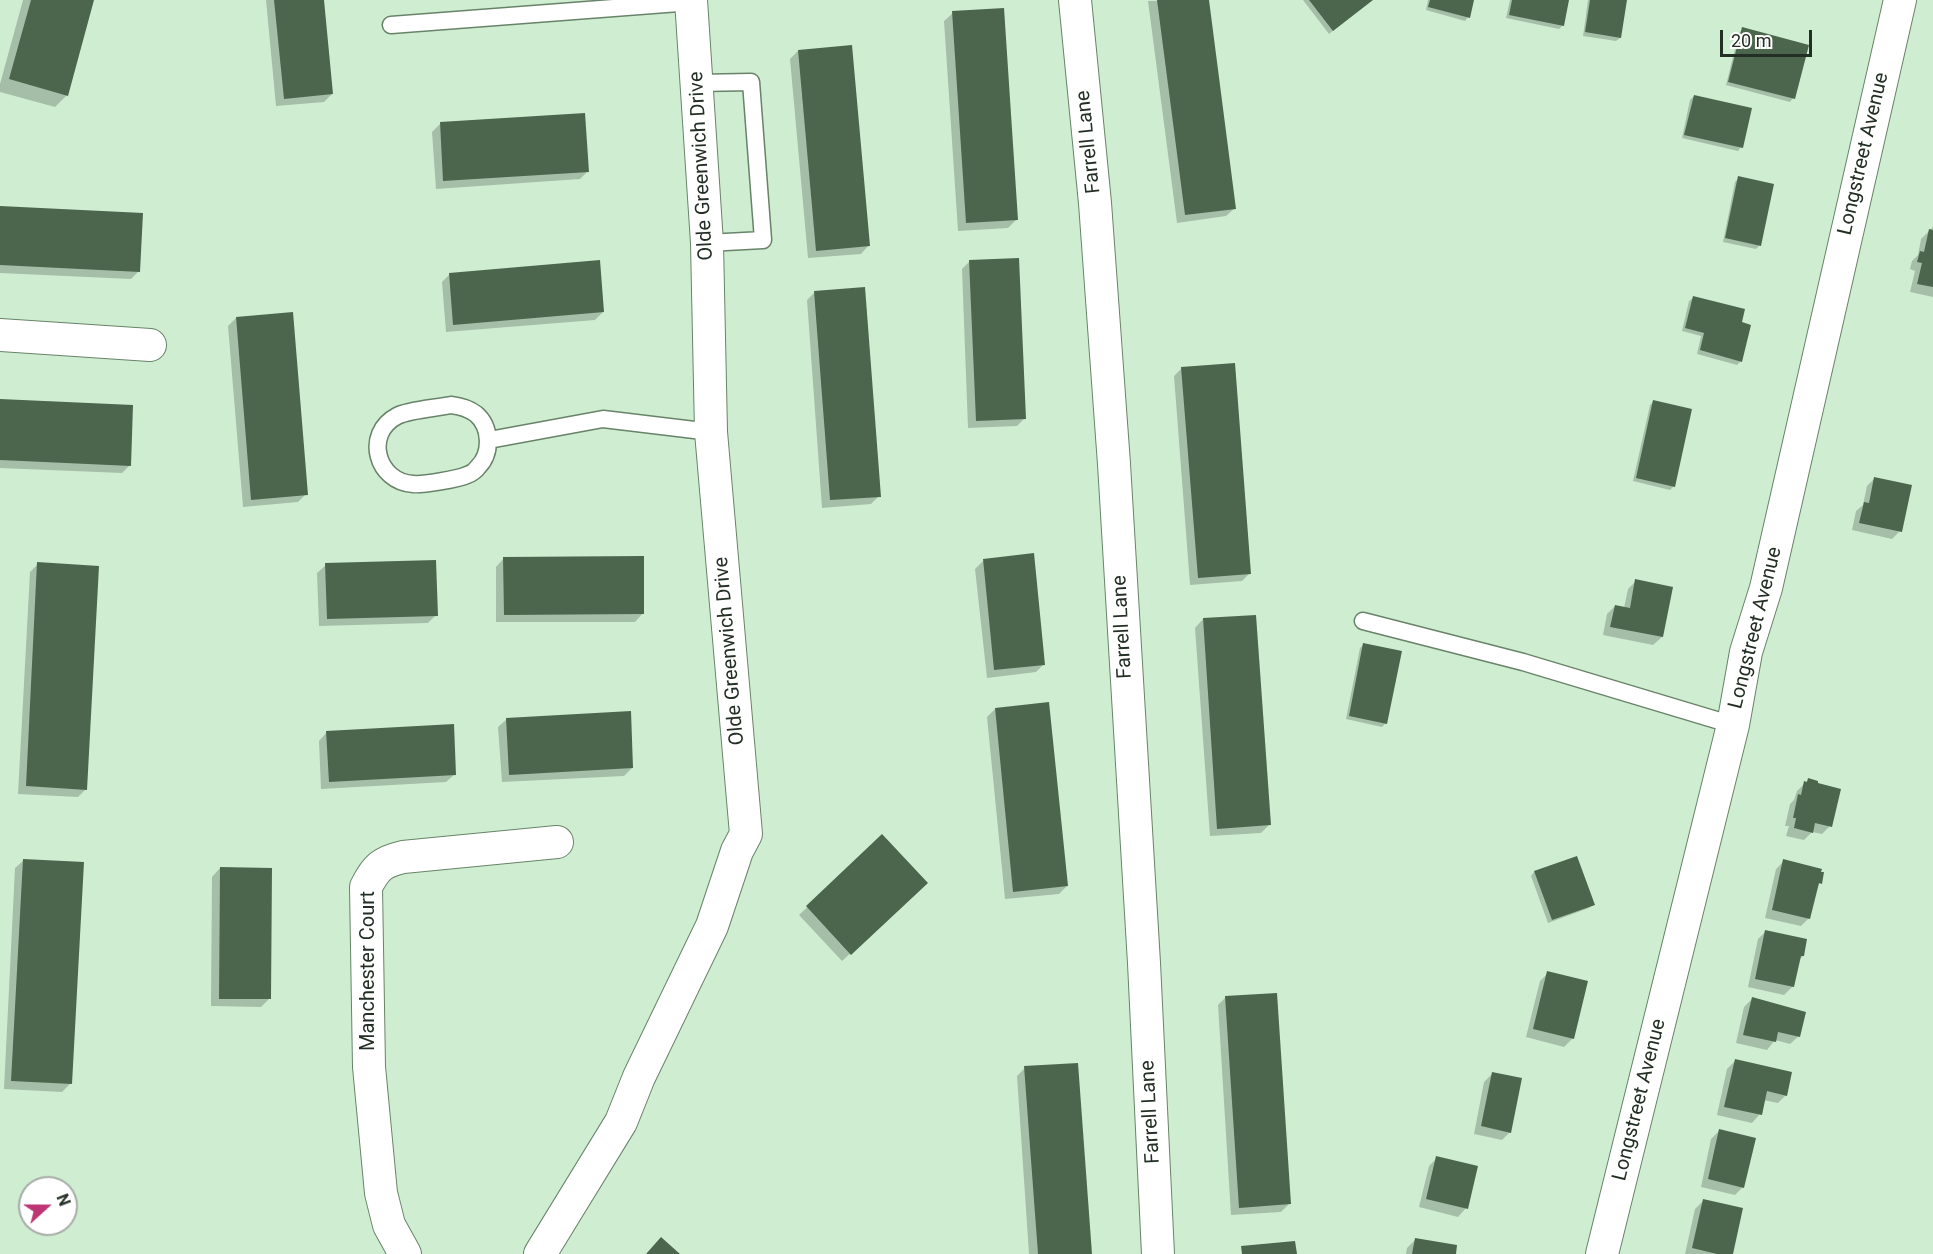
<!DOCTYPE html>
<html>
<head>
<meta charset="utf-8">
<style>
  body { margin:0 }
  #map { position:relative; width:1933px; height:1254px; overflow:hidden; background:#cfeed1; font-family:Roboto,sans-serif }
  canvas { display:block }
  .north { position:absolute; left:18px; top:1176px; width:60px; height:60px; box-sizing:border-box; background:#fff; border:2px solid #a7aca7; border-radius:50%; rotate:69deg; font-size:16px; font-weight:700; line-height:24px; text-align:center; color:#232f24 }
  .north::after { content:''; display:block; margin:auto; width:21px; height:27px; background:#bd3573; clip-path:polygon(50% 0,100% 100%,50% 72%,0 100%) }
  .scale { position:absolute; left:1720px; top:30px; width:92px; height:27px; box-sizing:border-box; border:3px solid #232f24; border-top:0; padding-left:8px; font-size:18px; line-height:21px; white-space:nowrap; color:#232f24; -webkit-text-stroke:4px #fff; paint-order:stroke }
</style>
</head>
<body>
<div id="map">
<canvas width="1933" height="1254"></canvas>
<div class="north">N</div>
<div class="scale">20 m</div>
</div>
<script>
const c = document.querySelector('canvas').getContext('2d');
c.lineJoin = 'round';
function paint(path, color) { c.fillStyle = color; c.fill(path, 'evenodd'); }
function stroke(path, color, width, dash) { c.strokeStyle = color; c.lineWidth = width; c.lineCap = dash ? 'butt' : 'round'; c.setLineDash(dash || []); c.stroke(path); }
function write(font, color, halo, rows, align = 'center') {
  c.font = font + ' Roboto,sans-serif'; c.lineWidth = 6; c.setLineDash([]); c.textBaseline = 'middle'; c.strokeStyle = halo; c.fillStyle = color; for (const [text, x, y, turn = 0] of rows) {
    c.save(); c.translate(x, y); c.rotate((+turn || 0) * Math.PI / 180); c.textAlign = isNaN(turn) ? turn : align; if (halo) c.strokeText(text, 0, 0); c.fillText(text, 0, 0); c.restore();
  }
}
paint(new Path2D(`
  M 23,0 L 93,0 L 67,95 L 55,107 L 0,92 L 0,84 Z
  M 266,0 L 323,0 L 332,94 L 324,102 L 276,106 Z
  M 1207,0 L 1235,208 L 1226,216 L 1177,223 L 1148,1 Z
  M 1303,0 L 1372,0 L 1329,34 Z
  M 1428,0 L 1473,0 L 1468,17 L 1465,21 L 1426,10 Z
  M 1510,0 L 1568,0 L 1563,25 L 1559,29 L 1506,18 Z
  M 1588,0 L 1626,0 L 1620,38 L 1616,41 L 1583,36 Z
  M 953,13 L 1016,220 L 1008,228 L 958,231 L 944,21 Z
  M 1743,29 L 1793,98 L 1790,102 L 1726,85 L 1739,33 Z
  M 798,51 L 869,245 L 861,254 L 808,258 L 790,59 Z
  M 1694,96 L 1741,147 L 1738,151 L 1682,138 L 1690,100 Z
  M 440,124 L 588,171 L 580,179 L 436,189 L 432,132 Z
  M 1739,178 L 1760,245 L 1756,249 L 1723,242 L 1735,182 Z
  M 0,208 L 139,271 L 131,279 L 0,273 Z
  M 1933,227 L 1933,297 L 1910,292 L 1915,271 L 1910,269 L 1912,261 L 1918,255 L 1921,239 Z
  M 970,261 L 1025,418 L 1017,426 L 968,428 L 962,269 Z
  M 450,274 L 603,312 L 595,320 L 446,332 L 442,282 Z
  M 815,292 L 879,496 L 871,504 L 822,508 L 807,300 Z
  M 1693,298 L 1740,323 L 1741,361 L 1737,365 L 1697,354 L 1701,336 L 1682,331 L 1689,301 Z
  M 236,318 L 306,494 L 298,502 L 243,507 L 228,326 Z
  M 1182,368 L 1250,573 L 1242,581 L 1190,585 L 1174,376 Z
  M 0,400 L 130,465 L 122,473 L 0,468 Z
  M 1654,401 L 1674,486 L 1670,490 L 1633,481 L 1650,405 Z
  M 1875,478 L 1900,531 L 1892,539 L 1852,530 L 1856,511 L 1863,505 L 1867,486 Z
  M 504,558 L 643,613 L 635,622 L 496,622 L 496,567 Z
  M 983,561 L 1044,664 L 1036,672 L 987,678 L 975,569 Z
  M 38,564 L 86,789 L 78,797 L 18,794 L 30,572 Z
  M 326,565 L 436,615 L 428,623 L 319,626 L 317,573 Z
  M 1636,581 L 1662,637 L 1653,645 L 1603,635 L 1607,614 L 1615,606 L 1624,608 L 1628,589 Z
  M 1203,619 L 1269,825 L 1261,833 L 1210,836 L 1195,628 Z
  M 1363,645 L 1386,723 L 1382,727 L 1346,719 L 1360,648 Z
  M 995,709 L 1067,886 L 1059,894 L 1005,899 L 987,717 Z
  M 507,719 L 632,768 L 624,776 L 502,782 L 498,727 Z
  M 327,732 L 455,774 L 446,782 L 321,789 L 319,741 Z
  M 1808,780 L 1830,826 L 1822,834 L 1812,832 L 1804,840 L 1786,836 L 1789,826 L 1785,826 L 1790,804 L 1794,800 L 1797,791 Z
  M 882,836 L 918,891 L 842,961 L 799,915 Z
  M 24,860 L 70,1084 L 62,1092 L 4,1089 L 15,868 Z
  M 1784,861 L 1820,883 L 1816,887 L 1809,918 L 1801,926 L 1765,918 L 1776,869 Z
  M 220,868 L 269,999 L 261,1007 L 211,1006 L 212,877 Z
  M 1534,872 L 1593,905 L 1589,908 L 1548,923 L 1531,876 Z
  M 1766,931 L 1803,956 L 1799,960 L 1793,986 L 1784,995 L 1748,987 L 1758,939 Z
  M 1548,973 L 1573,1038 L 1564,1047 L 1526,1037 L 1540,981 Z
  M 1226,997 L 1289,1204 L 1281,1212 L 1231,1215 L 1218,1005 Z
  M 1752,999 L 1799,1036 L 1790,1044 L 1775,1040 L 1767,1050 L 1736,1043 L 1744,1007 Z
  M 1735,1061 L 1786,1095 L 1778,1103 L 1763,1100 L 1760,1114 L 1752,1123 L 1717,1115 L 1727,1069 Z
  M 1025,1068 L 1090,1254 L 1029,1254 L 1017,1076 Z
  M 1492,1074 L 1510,1132 L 1502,1140 L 1474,1134 L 1484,1082 Z
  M 1719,1131 L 1743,1187 L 1735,1195 L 1701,1187 L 1711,1139 Z
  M 1437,1158 L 1466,1208 L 1458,1217 L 1419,1207 L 1429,1166 Z
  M 1704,1200 L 1731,1254 L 1685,1254 L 1695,1209 Z
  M 1415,1240 L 1454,1254 L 1406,1254 L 1407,1248 Z`), '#0003');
paint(new Path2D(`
  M 31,0 L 94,0 L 68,96 L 9,79 Z
  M 274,0 L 324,0 L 333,94 L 284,99 Z
  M 1157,0 L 1209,0 L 1236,209 L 1185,215 Z
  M 1309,0 L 1373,0 L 1333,31 Z
  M 1430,0 L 1474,0 L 1470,18 L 1428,7 Z
  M 1512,0 L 1569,0 L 1564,26 L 1509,15 Z
  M 1590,0 L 1627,0 L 1621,38 L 1585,32 Z
  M 1004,8 L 1018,220 L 966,223 L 952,11 Z
  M 1742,27 L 1809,45 L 1795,99 L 1728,82 Z
  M 852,45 L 870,246 L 816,251 L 798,50 Z
  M 1694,95 L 1752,108 L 1743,148 L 1684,135 Z
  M 585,113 L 589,172 L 443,181 L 440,122 Z
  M 1738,176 L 1774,184 L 1761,246 L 1725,238 Z
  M 0,206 L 143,213 L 140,272 L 0,265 Z
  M 1929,229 L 1933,230 L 1933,287 L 1917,284 L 1922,263 L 1917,262 L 1920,251 L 1924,252 Z
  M 1019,258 L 1026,419 L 976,421 L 969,260 Z
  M 600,260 L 604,312 L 453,325 L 449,273 Z
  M 865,287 L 881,497 L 830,500 L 814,291 Z
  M 1693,296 L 1745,309 L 1742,322 L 1751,325 L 1742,362 L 1700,350 L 1704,333 L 1685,328 Z
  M 293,312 L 308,495 L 251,500 L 236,317 Z
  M 1235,363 L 1251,574 L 1198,578 L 1181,367 Z
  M 0,399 L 133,405 L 131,466 L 0,460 Z
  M 1653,400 L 1692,409 L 1675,487 L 1636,478 Z
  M 1874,477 L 1912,485 L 1902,532 L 1859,523 L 1864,502 L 1869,503 Z
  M 1034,553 L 1045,665 L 994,670 L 983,559 Z
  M 644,556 L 644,614 L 504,615 L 503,557 Z
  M 436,560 L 438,616 L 327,619 L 325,563 Z
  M 37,562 L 99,566 L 87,790 L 26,786 Z
  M 1635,579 L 1673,587 L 1663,637 L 1610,627 L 1615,605 L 1630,608 Z
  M 1256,615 L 1271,825 L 1217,829 L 1203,618 Z
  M 1363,643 L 1402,651 L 1387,724 L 1349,716 Z
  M 1049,702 L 1068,886 L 1013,892 L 995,708 Z
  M 631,711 L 633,768 L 509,775 L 506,718 Z
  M 454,724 L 456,775 L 329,782 L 326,731 Z
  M 1808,778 L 1818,781 L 1818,783 L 1841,789 L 1832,827 L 1815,823 L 1813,833 L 1794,828 L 1796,818 L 1793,818 L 1798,794 L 1801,795 L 1804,781 L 1807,782 Z
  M 882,834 L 928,883 L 851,955 L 806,906 Z
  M 1577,856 L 1595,905 L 1552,920 L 1534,871 Z
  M 23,859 L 84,862 L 72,1084 L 11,1081 Z
  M 1783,859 L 1822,869 L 1821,872 L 1824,872 L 1822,884 L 1819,883 L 1810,919 L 1772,910 Z
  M 220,867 L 272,868 L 271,999 L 219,999 Z
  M 1765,930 L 1807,939 L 1804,956 L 1801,956 L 1794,987 L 1755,979 Z
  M 1547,971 L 1588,981 L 1574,1039 L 1533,1029 Z
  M 1277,993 L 1291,1204 L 1239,1208 L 1225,996 Z
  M 1752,997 L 1806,1012 L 1800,1037 L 1778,1032 L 1776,1042 L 1743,1035 Z
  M 1735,1059 L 1792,1072 L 1787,1096 L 1767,1091 L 1762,1115 L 1724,1107 Z
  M 1078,1063 L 1092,1254 L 1038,1254 L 1024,1066 Z
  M 1492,1072 L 1522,1078 L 1511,1133 L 1481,1126 Z
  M 1719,1129 L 1756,1138 L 1744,1188 L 1708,1179 Z
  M 1436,1156 L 1478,1166 L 1468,1209 L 1426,1199 Z
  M 1703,1199 L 1743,1208 L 1733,1254 L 1717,1254 L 1692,1248 Z
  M 661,1237 L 680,1254 L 646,1254 Z
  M 1415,1238 L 1457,1245 L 1456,1254 L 1412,1254 Z
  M 1295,1241 L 1297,1254 L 1242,1254 L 1241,1246 Z`), '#4c664e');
const service = new Path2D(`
  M 391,25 L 692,2
  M 697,83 L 751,82 L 763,240 L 707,243
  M 451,405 C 460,406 468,408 476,414 C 491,427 492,453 478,467 C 476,470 471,474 467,475 C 459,479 422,485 413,484 C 377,482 363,434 397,416 C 408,410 437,408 451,405 Z
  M 489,440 L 603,419 L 711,432
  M 1363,621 L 1523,662 L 1733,725`);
const minor = new Path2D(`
  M 1075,0 L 1095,203 L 1114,464 L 1144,963 L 1158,1254
  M 0,335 L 150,345
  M 405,1254 L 389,1225 L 381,1193 L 369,1067 L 366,887 C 376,867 382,862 403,857 L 557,842
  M 540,1254 L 621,1122 L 639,1077 L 712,926 L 737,851 L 746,834 L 711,432 L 707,243 L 691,0
  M 1602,1254 L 1733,725 L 1746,652 L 1766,588 L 1900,0`);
stroke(service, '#688369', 19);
stroke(minor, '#688369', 34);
stroke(service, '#fff', 16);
stroke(minor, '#fff', 32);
write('20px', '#232f24', '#fff', [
  ["Farrell Lane",1089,142,-96],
  ["Longstreet Avenue",1864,154,-77],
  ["Olde Greenwich Drive",702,166,-93],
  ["Farrell Lane",1123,627,-93],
  ["Longstreet Avenue",1756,628,-76],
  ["Olde Greenwich Drive",730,651,-95],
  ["Manchester Court",369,971,-90],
  ["Longstreet Avenue",1640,1100,-76],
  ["Farrell Lane",1151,1112,-93]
]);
</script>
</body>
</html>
